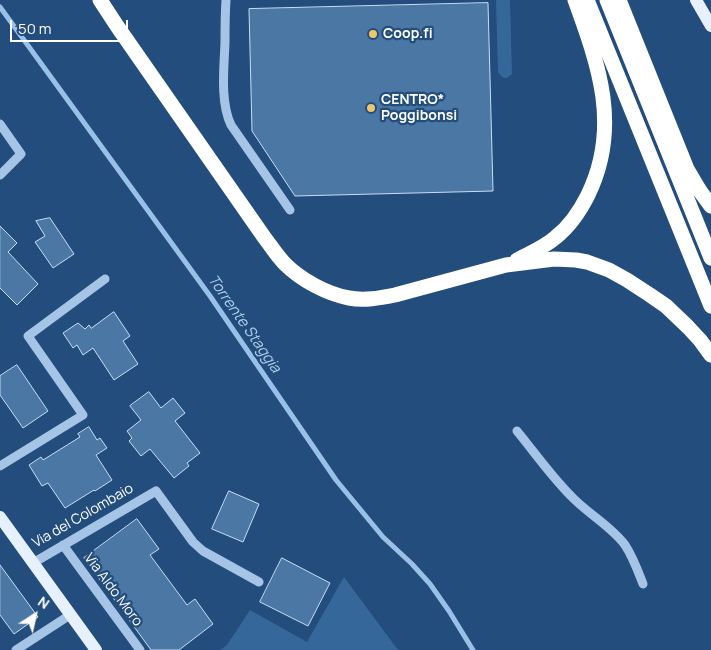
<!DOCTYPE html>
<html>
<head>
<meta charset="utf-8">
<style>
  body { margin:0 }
  #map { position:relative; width:711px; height:650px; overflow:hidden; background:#224d7c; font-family:Manrope,sans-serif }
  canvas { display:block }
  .north { position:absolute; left:10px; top:590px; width:50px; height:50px; -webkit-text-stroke:4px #224d7c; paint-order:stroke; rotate:35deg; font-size:14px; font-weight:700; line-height:20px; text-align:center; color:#fff }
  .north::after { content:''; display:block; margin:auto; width:18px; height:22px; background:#fff; clip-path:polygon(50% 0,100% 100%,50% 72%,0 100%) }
  .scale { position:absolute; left:10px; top:20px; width:118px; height:22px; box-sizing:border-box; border:2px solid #fff; border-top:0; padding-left:6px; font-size:15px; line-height:18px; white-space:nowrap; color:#fff; -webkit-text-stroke:4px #224d7c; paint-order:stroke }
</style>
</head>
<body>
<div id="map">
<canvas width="711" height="650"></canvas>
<div class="north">N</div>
<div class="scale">50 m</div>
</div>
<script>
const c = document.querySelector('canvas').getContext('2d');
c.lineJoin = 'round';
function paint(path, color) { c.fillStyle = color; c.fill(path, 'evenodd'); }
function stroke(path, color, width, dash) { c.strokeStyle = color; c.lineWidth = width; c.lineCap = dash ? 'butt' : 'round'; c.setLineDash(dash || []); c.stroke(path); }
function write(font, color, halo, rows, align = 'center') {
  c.font = font + ' Manrope,sans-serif'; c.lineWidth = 4.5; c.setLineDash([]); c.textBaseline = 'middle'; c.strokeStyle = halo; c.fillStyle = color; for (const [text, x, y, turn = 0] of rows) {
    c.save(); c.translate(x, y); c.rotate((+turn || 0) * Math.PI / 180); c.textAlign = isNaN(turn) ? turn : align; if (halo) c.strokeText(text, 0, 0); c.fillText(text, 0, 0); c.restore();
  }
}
paint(new Path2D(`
  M 496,0 L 510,0 L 512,74 L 507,78 C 502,78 501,76 498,72 Z
  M 344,577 L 398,650 L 220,650 L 227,645 L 250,610 L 307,642 Z`), '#36679a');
stroke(new Path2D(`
  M 0,7 L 210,296 L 336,480 L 383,537 L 412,564 L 430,584 L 449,611 L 473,650`), '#9ac0e7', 5);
const building = new Path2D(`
  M 488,3 L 493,191 L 295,196 L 252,131 L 249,9 Z
  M 50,218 L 74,254 L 53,268 L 35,242 L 45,236 L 36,221 Z
  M 0,226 L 17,243 L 8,252 L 38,284 L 17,305 L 0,288 Z
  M 114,312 L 130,336 L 123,341 L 138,364 L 114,380 L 93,348 L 83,355 L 77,345 L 73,348 L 63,333 L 78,323 L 85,329 L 89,325 L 91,328 Z
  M 17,365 L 48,411 L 23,428 L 0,395 L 0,376 Z
  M 149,392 L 161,408 L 173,398 L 185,413 L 175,421 L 200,453 L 187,463 L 189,466 L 174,478 L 150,449 L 141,456 L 129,441 L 132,438 L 127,431 L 141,420 L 130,406 Z
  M 89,427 L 97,440 L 100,438 L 107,448 L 96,455 L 112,480 L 95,491 L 94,490 L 65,508 L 48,483 L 42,486 L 29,465 L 41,457 L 43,460 L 80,437 L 78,434 Z
  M 229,491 L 259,504 L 243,542 L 212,529 Z
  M 137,519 L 159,549 L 150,555 L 187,605 L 195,599 L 213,624 L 179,650 L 151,650 L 84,558 Z
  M 282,558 L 330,583 L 308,626 L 260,602 Z
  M 0,565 L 38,617 L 14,634 L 0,615 Z`);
paint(building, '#4b77a5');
stroke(building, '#c9def4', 1);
stroke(new Path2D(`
  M 226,0 C 225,14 225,29 225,43 C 224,68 220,102 231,125 L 290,210
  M 0,124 L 21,154 L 0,175
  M 517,431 C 535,453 551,476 571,496 C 588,514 611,526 625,545 C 633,557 638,571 643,584
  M 0,466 L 83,415 L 28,336 L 105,279
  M 63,545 L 140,650
  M 33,563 L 156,491 L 193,542 L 203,551 L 259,582
  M 16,650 L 70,615`), '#a6c5e6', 9);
stroke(new Path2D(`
  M 696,0 L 711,26
  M 0,517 L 96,650`), '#e7f0fd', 12);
stroke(new Path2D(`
  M 100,0 L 117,26 L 264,237 C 271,246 277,256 285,264 C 301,280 327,294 349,298 C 364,301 380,298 395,295 L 506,265 L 554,259 L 576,260 L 587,262 L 609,270 L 627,280 L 650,295 L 666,306 L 688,327 L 700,340 L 711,355
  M 587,0 L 711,306
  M 607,0 L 711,258
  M 619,0 L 687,169 L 700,191 L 711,206
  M 517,260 C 530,253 545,247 556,237 C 570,226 580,211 588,195 C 621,127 599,66 575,0`), '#fff', 15);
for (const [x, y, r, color] of [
  [373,34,5,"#f1c569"],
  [371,108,5,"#f1c569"]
]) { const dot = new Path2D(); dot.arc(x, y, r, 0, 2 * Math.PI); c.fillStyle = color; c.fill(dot); stroke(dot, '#224d7c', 2); }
write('bold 14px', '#fff', '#224d7c', [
  ["Coop.fi",383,34],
  ["CENTRO*",381,100],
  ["Poggibonsi",381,116]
], 'left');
write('14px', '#fff', '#224d7c', [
  ["Via del Colombaio",83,516,-30],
  ["Via Aldo Moro",113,590,53]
]);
write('italic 15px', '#b1cfed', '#224d7c', [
  ["Torrente Staggia",244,324,55]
]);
</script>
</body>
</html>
